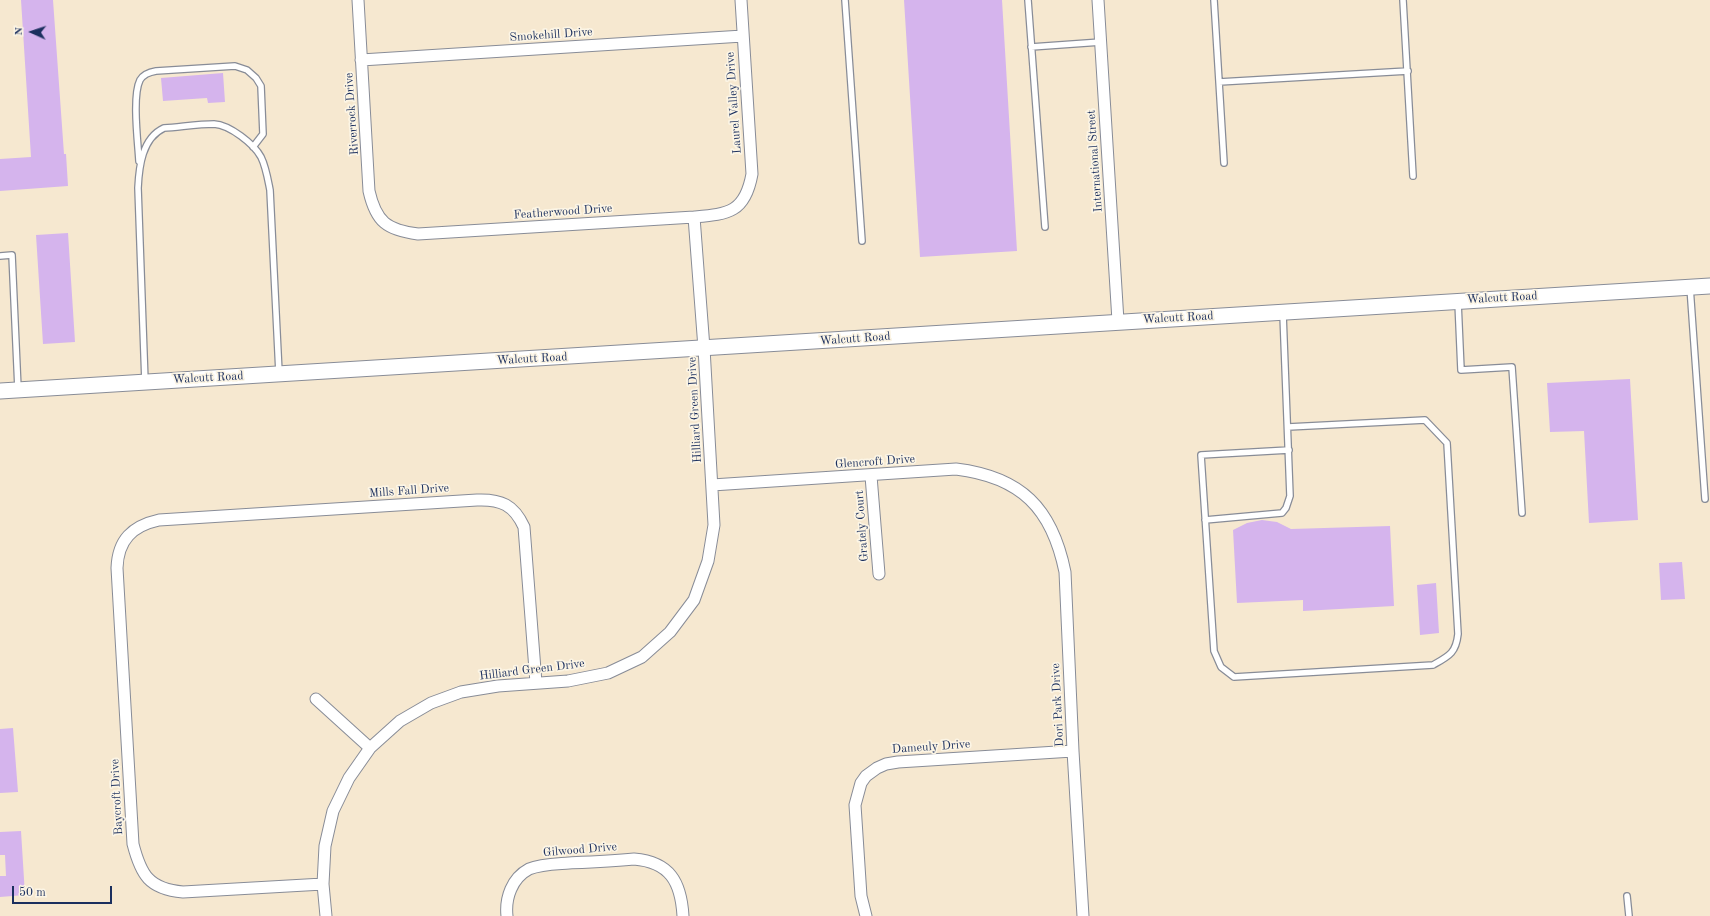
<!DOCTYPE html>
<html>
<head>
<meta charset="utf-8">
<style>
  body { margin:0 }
  #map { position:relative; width:1710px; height:916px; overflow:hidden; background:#f6e8d0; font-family:"Old Standard TT",serif }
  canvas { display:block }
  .north { position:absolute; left:12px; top:12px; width:40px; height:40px; -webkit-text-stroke:3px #fcf5e5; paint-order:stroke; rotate:273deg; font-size:11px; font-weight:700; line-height:16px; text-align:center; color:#1b2f5e }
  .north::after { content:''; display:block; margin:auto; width:14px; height:18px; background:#1b2f5e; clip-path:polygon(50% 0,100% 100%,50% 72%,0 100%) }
  .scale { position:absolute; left:12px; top:886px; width:100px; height:18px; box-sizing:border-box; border:2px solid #1b2f5e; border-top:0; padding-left:5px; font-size:12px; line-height:14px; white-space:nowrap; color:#1b2f5e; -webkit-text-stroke:3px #fcf5e5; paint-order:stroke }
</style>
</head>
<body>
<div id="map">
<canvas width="1710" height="916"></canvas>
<div class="north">N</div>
<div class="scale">50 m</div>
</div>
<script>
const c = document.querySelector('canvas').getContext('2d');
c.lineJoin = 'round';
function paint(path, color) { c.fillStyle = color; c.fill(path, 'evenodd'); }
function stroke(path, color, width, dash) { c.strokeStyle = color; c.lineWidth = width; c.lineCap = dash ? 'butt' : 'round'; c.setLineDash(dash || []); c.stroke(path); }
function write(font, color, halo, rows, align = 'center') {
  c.font = font + ' "Old Standard TT",serif'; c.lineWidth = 3.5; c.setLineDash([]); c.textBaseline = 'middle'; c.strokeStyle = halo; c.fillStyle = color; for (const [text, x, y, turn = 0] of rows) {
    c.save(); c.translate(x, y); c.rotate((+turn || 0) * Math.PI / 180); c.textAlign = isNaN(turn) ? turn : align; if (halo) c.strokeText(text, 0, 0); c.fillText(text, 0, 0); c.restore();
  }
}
paint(new Path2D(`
  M 21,0 L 53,0 L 64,154 L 66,154 L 68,186 L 0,191 L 0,159 L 31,157 Z
  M 904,0 L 1002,0 L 1017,251 L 920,257 Z
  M 223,73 L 225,102 L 208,103 L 207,98 L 163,101 L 161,78 Z
  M 68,233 L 75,342 L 43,344 L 36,235 Z
  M 1630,379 L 1638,520 L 1589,523 L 1584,431 L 1550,432 L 1547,383 Z
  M 1262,520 L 1277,522 L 1291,529 L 1390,526 L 1394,606 L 1303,611 L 1303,600 L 1237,603 L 1233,530 L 1247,523 Z
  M 1682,562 L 1685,599 L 1661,600 L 1659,563 Z
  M 1436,583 L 1439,633 L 1420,635 L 1417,585 Z
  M 13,728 L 18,792 L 0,793 L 0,729 Z
  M 21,831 L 25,895 L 0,897 L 0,876 L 6,876 L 5,855 L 0,855 L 0,832 Z`), '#d5b4ed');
const lane = new Path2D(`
  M 845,0 L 862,241
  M 1028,0 L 1045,227
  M 1214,0 L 1224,163
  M 1403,0 L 1413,176
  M 1031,47 L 1101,42
  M 1219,82 L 1408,71
  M 139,161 C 138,143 132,96 140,80 C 143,75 150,72 156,71 L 235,66 L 247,70 L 256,78 L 261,86 L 263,134 L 253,147
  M 0,256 L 12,255 L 18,389
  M 1690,287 L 1705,499
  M 1458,302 L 1461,370 L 1512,367 L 1522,513
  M 145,382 L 138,188 C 139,167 142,138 164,128 C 180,127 198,124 214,124 C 230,125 254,144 261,157 C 266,167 268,180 270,190 L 279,373
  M 1288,427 L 1425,420 L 1447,443 L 1458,634 C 1456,653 1449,656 1433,665 L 1234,677 L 1221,667 L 1214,651 L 1201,455 L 1289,450
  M 1205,520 L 1282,513 L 1286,508 L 1290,496 L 1283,314
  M 1627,896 L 1629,916`);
const street = new Path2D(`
  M 358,0 L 369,191 C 376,222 387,230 418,234 L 694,217 C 728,214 745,213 752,174 L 741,0
  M 1098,0 L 1118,321
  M 361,60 L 743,36
  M 871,476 L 879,574
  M 712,485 L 956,469 C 1021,477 1052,508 1065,572 L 1073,751 L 1083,916
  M 316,699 L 370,748
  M 323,884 L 183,892 C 149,889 141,875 133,844 L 117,568 C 118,540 132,526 159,520 L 477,500 C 501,499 514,505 524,527 L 536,683
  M 326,916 L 323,884 L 325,846 L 333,811 L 349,778 L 370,748 L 400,721 L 431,703 L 461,692 L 498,686 L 568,681 L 608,673 L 642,657 L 670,632 L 694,600 L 708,561 L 714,525 L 704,348 L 694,217
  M 507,916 C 505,898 512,878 529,869 C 541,864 557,864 569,863 C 590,862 612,861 634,859 C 670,862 681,882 683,916
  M 866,916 L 861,896 L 855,805 L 861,783 L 866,776 L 877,768 L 886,764 L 898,762 L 1073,751`);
const secondary = new Path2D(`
  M 0,391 L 1710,286`);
stroke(lane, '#888c97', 8);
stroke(street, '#888c97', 13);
stroke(secondary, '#888c97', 17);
stroke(lane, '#fff', 5.5);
stroke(street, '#fff', 11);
stroke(secondary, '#fff', 15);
write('12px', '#1b2f5e', '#fcf5e5', [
  ["Smokehill Drive",551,35,-4],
  ["Laurel Valley Drive",734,103,-94],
  ["Riverrock Drive",352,114,-94],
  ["International Street",1095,161,-94],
  ["Featherwood Drive",563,212,-4],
  ["Walcutt Road",1502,298,-3],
  ["Walcutt Road",1178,318,-3],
  ["Walcutt Road",855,339,-4],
  ["Walcutt Road",532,359,-3],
  ["Walcutt Road",208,378,-3],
  ["Hilliard Green Drive",695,410,-93],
  ["Glencroft Drive",875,462,-4],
  ["Mills Fall Drive",409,491,-4],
  ["Grately Court",862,526,-94],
  ["Hilliard Green Drive",532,670,-7],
  ["Dori Park Drive",1058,705,-93],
  ["Dameuly Drive",931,747,-4],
  ["Baycroft Drive",117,797,-93],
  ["Gilwood Drive",580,850,-5]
]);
</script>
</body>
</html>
